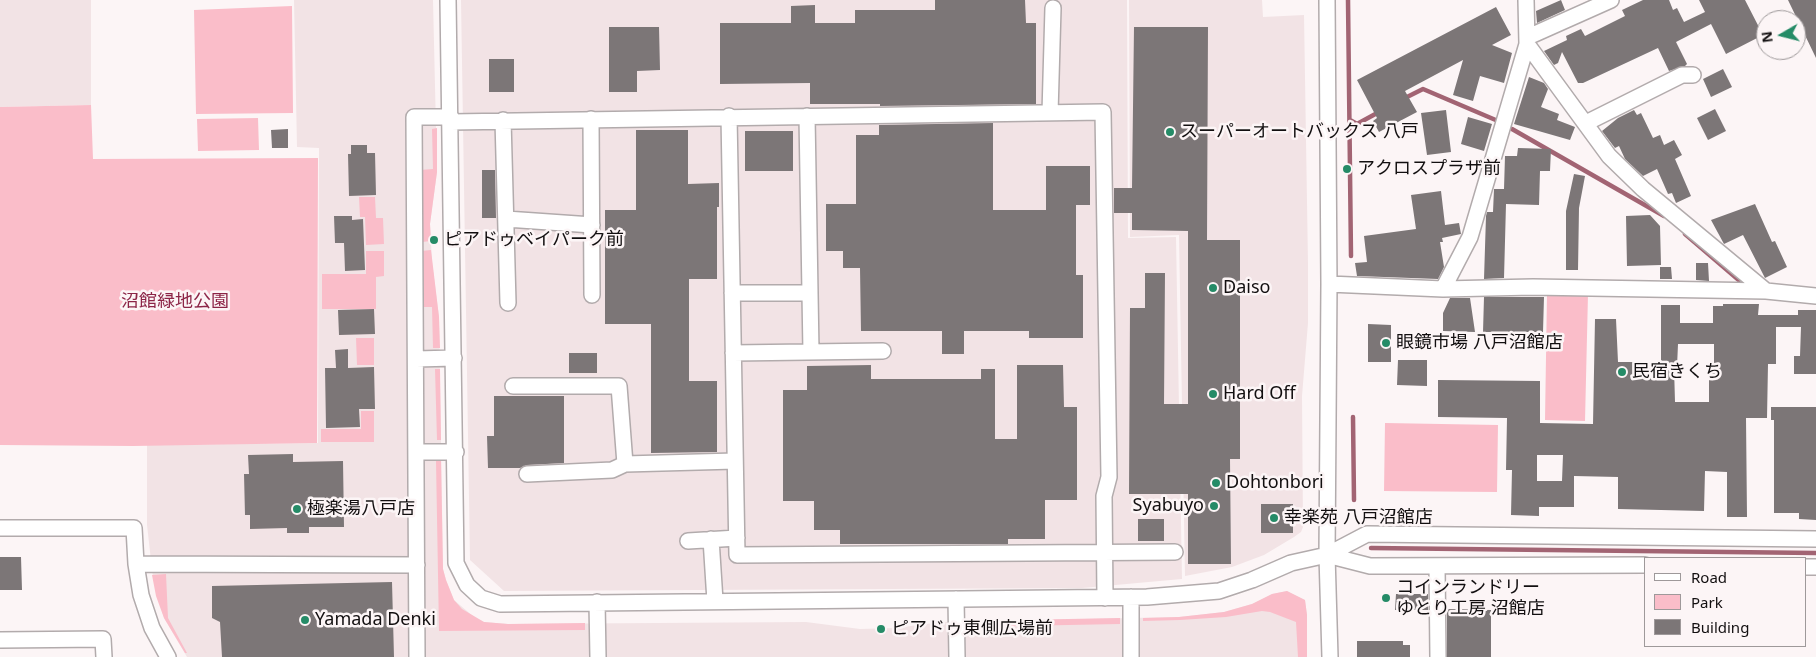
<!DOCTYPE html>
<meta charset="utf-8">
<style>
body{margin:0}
#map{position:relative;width:1816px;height:657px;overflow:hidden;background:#fcf5f6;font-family:"Noto Sans",sans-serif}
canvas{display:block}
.legend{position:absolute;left:1644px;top:557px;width:162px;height:90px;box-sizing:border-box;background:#fcf5f6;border:1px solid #9e999a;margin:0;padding:6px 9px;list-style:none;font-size:15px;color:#120f10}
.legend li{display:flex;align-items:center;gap:10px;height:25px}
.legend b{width:25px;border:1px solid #9e999a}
.north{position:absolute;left:1756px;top:10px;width:50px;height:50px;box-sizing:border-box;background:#fcf5f6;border:1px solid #9e999a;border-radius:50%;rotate:262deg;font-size:14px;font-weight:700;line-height:20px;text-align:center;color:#120f10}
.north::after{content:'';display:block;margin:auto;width:18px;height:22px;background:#258b67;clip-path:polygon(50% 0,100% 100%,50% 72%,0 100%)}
</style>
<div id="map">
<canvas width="1816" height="657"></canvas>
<ul class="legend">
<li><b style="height:6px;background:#fff"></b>Road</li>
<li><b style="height:14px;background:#fabdc9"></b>Park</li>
<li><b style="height:14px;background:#7c7677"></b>Building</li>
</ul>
<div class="north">N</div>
</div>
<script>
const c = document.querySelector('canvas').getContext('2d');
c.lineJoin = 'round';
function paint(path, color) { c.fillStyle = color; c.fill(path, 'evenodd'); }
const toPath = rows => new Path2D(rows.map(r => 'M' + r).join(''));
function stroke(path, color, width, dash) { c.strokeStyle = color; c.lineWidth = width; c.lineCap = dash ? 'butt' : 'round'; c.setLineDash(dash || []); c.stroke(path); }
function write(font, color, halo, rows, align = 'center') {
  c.font = font + ' "Noto Sans","Noto Sans JP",sans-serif'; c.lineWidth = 5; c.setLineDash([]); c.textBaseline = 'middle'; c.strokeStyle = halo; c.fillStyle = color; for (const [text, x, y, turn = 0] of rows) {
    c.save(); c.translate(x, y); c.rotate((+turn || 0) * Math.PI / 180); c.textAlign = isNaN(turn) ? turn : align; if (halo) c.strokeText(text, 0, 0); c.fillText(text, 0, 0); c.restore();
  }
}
const built = toPath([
 [0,0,91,0,91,105,0,107],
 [294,0,433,0,437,172,430,224,432,262,439,317,443,569,446,580,454,600,474,617,484,622,508,624,806,622,860,629,896,628,941,622,1179,617,1224,612,1252,604,1272,594,1287,591,1305,600,1307,615,1307,657,187,657,164,618,153,578,147,525,147,445,318,443,319,148,297,147],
 [461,0,1127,0,1128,238,1176,237,1182,579,1082,588,504,591,470,560],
 [1129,0,1262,0,1263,17,1304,15,1308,264,1308,323,1302,396,1303,527,1301,532,1294,537,1264,555,1232,567,1185,576,1179,235,1130,237]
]);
const green = toPath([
 [292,6,293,113,196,114,194,10],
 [91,105,93,159,318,158,317,443,133,446,0,445,0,107],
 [258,118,259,150,198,151,197,119],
 [437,128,437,172,430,224,431,241,422,242,420,170,433,169,432,129],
 [359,197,375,197,376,218,383,218,384,244,366,245,365,217,360,217],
 [431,250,439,317,440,348,433,348,432,307,422,307,421,251],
 [366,251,384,251,384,276,376,277,376,309,322,309,322,274,366,274],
 [1547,294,1588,294,1585,421,1545,420],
 [356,338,374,338,374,365,357,365],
 [435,369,440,369,441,440,437,440],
 [361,411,374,411,374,442,321,442,321,429,361,429],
 [1385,423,1498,425,1497,492,1384,491],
 [441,460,443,569,446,580,454,600,462,609,484,622,508,624,585,623,585,630,439,631,436,461],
 [166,574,168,618,187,653,185,653,164,618,156,596,152,575],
 [1287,591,1305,600,1307,615,1307,657,1298,657,1296,622,1270,612,1262,611,1226,617,1180,620,1143,621,1143,618,1179,617,1224,612,1252,604,1272,594],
 [1120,618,1120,624,965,627,964,621]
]);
const stream = toPath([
 [1348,0,1351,256],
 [1403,99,1423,89,1498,121],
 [1350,120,1357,124,1379,112],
 [1512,129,1664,216],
 [1685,234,1741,282],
 [1353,417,1354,500],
 [1371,548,1816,553]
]);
const building = toPath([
 [935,0,1025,0,1026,23,1036,23,1036,104,880,106,880,104,810,104,810,83,720,84,720,23,791,23,791,6,815,5,815,23,855,23,855,10,935,10],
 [1561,0,1565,10,1537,23,1536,11],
 [1643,0,1669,0,1673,10,1677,8,1684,22,1705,12,1699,0,1745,0,1763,35,1726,54,1711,24,1676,42,1687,64,1685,66,1669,71,1658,48,1583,83,1578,83,1562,52,1558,63,1554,65,1544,51,1567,40,1566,36,1581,29,1585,36,1625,16,1622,10],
 [1788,0,1816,0,1816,58],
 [1496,7,1511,35,1492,45,1512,53,1504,83,1480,76,1473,101,1453,95,1463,60,1405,91,1417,112,1379,132,1373,121,1377,118,1357,80],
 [609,27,659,27,660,70,637,71,637,92,609,92],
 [1134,27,1208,27,1207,240,1240,240,1240,459,1230,459,1231,564,1188,564,1188,494,1129,494,1130,308,1145,308,1145,273,1165,273,1164,404,1188,404,1188,231,1132,230,1132,213,1114,213,1114,188,1132,188],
 [489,59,514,59,514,92,489,92],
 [1723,69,1732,87,1711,97,1703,79],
 [1529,77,1544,83,1548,89,1541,107,1559,114,1557,120,1575,127,1570,140,1514,124],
 [1715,109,1726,131,1708,140,1697,118],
 [1446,110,1451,152,1427,155,1421,113],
 [1634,110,1637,115,1641,113,1653,138,1660,135,1664,145,1674,140,1682,155,1675,159,1691,196,1676,203,1672,193,1668,194,1657,169,1643,176,1625,159,1619,146,1615,148,1602,131,1618,118],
 [1468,117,1492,124,1484,151,1461,144],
 [993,123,993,210,1046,210,1046,166,1090,166,1090,205,1076,205,1076,275,1083,275,1083,338,1029,338,1029,331,964,331,964,354,942,354,942,331,861,331,860,268,843,268,843,251,826,251,826,204,856,204,856,135,879,135,879,125],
 [288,129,288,148,272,148,271,130],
 [636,130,688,130,688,184,719,183,719,207,717,207,717,279,689,279,689,381,717,381,717,452,651,453,651,324,605,324,605,210,636,210],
 [745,131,793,131,793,171,745,171],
 [351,145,367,145,367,153,375,153,376,195,349,196,348,154,351,154],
 [1518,148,1551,149,1550,171,1540,171,1539,205,1506,204,1504,278,1484,279,1486,216,1487,212,1493,212,1494,189,1504,189,1505,156,1517,156],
 [482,170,495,170,496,218,482,218],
 [1574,174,1585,176,1579,208,1578,270,1566,270,1566,211],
 [1441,191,1445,225,1459,223,1461,234,1442,238,1443,242,1440,242,1444,267,1438,279,1357,276,1355,263,1367,262,1364,236,1416,229,1411,195],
 [1755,204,1772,242,1775,241,1787,267,1765,278,1743,235,1724,244,1711,220],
 [1650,215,1660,226,1661,265,1627,266,1626,216],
 [334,216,352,216,352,220,363,219,365,270,345,271,344,243,335,243],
 [1696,263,1708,263,1709,281,1696,280],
 [1660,267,1671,267,1672,279,1660,279],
 [1484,297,1544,297,1543,332,1483,332],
 [1450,298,1470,298,1475,332,1443,331,1443,313],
 [1723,304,1759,304,1758,315,1798,315,1798,310,1816,310,1816,374,1794,374,1794,356,1800,356,1801,327,1776,327,1776,364,1768,364,1767,418,1746,418,1747,517,1727,517,1727,472,1705,471,1704,511,1618,509,1618,477,1574,476,1574,507,1539,507,1539,516,1511,515,1512,470,1506,470,1507,418,1438,417,1438,380,1540,381,1540,423,1593,424,1595,319,1616,319,1618,362,1661,362,1661,305,1680,305,1680,323,1713,323,1713,306,1723,306],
 [1678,344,1714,344,1714,373,1709,373,1709,402,1675,402,1674,367,1677,367],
 [1537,455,1563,455,1562,481,1537,481],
 [374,309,375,334,339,335,338,310],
 [1368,324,1391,325,1391,362,1368,362],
 [348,349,348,368,374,367,375,409,359,409,360,427,326,428,325,368,336,368,335,350],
 [569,353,597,353,597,373,569,373],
 [1398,360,1427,360,1427,386,1397,385],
 [871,365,871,379,981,379,981,369,995,369,995,439,1017,439,1017,365,1063,365,1064,407,1077,407,1077,500,1045,500,1045,539,1008,539,1008,544,840,544,840,530,814,530,814,501,783,501,783,390,807,390,807,366],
 [494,396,564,396,564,463,527,465,520,468,488,468,487,436,494,436],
 [1771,407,1816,407,1816,520,1799,519,1799,513,1774,513,1774,420,1771,420],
 [293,454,293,462,343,461,344,527,309,527,309,533,287,533,287,528,250,529,250,515,245,515,244,474,249,474,248,455],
 [1261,504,1293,504,1293,533,1261,533],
 [1138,519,1164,519,1164,541,1138,541],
 [0,557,21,557,22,590,0,590],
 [392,582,394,657,222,657,220,622,212,618,212,586],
 [1396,594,1428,594,1428,610,1395,610],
 [1447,609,1491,610,1491,657,1447,657],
 [1357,641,1403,641,1403,645,1410,645,1410,657,1357,657]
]);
const minor = toPath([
 [448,0,456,563,467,585,481,598,500,604,1147,597,1219,591,1252,580,1291,563,1327,555,1367,534,1816,539],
 [1327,0,1329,284,1327,555,1330,657],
 [1528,37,1611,0],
 [1527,44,1609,156,1643,189,1766,291],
 [1050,113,1053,8],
 [729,116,737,555,1175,552],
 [807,116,811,352],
 [591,119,592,295],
 [503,120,508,303],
 [451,122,1103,112,1109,477,1104,496,1105,598],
 [1586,123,1682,75,1693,75],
 [506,219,592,225],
 [1329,284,1443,289,1533,287,1766,291,1816,296],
 [1443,289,1470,237,1527,44,1526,0],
 [732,293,810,293],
 [733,353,883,351],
 [416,359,454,358],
 [513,386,619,386,625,464],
 [416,452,456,452],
 [527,474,612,470,625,464,735,461],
 [0,528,134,528,136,564,141,595,152,628,168,657],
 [711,539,715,601],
 [688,541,737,538],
 [1327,555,1370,566,1645,565],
 [136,564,417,565],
 [1437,566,1438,657],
 [1805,567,1816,567],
 [1131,597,1131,657],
 [956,599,957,657],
 [597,602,598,657],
 [0,640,103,639,104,657],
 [417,657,414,117,451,117]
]);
const markers = [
 [1170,132,5,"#258b67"],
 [1347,169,5,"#258b67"],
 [434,240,5,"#258b67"],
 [1213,288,5,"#258b67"],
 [1386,343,5,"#258b67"],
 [1622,372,5,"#258b67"],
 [1213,394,5,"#258b67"],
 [1216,483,5,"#258b67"],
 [1214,506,5,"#258b67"],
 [297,509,5,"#258b67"],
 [1274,518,5,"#258b67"],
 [1386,598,5,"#258b67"],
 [305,620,5,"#258b67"],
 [881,629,5,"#258b67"]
];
const poiNames = [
 ["スーパーオートバックス 八戸",1180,132],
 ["アクロスプラザ前",1357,169],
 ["ピアドゥベイパーク前",444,240],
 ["Daiso",1223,288],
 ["眼鏡市場 八戸沼館店",1396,343],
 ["民宿きくち",1632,372],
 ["Hard Off",1223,394],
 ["Dohtonbori",1226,483],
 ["Syabuyo",1204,506,"right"],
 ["極楽湯八戸店",307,509],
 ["幸楽苑 八戸沼館店",1284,518],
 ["コインランドリー",1396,588],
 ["ゆとり工房 沼館店",1396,609],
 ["Yamada Denki",315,620],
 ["ピアドゥ東側広場前",891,629]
];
const parkNames = [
 ["沼館緑地公園",175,302]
];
paint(built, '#f2e3e5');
paint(green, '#fabdc9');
stroke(stream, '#a26473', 4.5);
paint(building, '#7c7677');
stroke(minor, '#b2abac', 18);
stroke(minor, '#fff', 15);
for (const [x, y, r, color] of markers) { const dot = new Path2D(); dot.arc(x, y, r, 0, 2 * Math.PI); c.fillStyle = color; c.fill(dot); stroke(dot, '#fcf5f6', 2); }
write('18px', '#120f10', '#fcf5f6', poiNames, 'left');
write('18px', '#8c2547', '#fcf5f6', parkNames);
</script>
